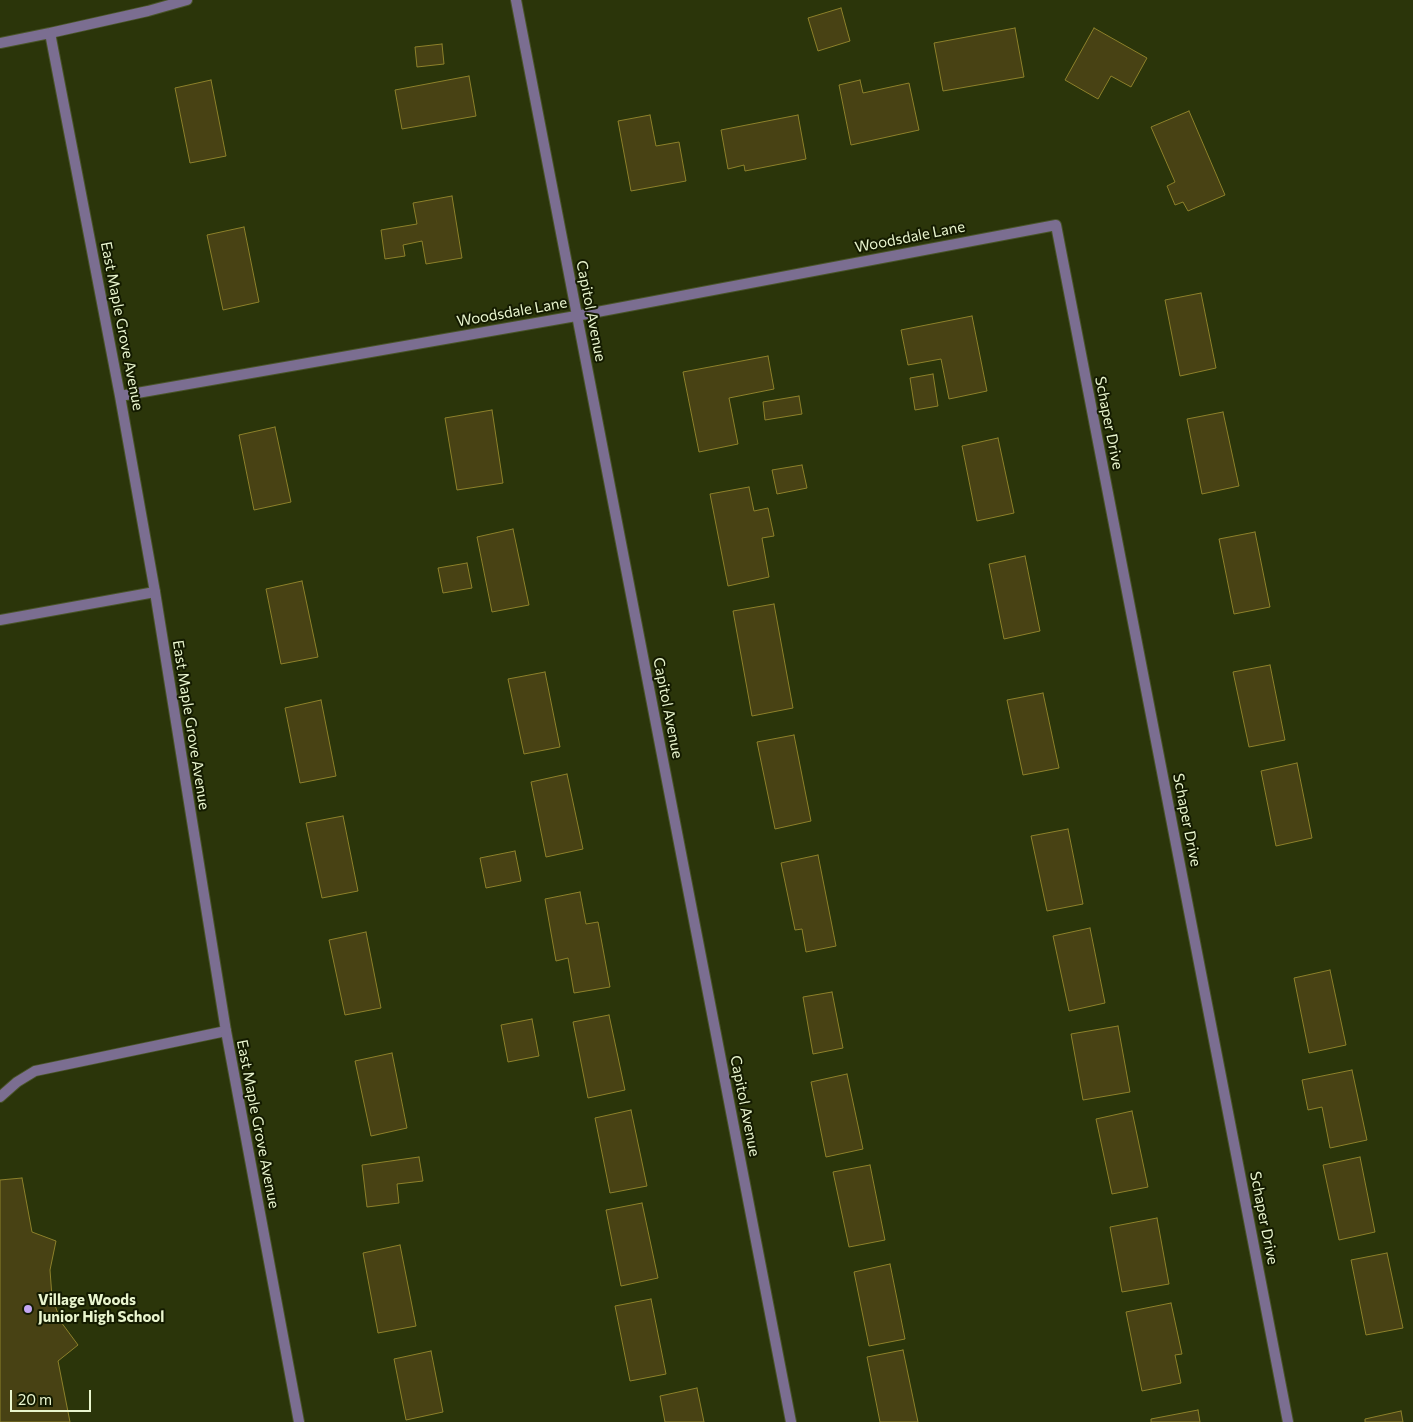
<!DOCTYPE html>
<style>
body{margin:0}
#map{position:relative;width:1413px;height:1422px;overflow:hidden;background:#2b350a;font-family:Commissioner,sans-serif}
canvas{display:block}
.scale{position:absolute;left:10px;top:1390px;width:81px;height:22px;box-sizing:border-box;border:2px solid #e9f5ce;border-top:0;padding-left:6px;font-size:15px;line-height:18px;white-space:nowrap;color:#e9f5ce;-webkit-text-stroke:4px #141b00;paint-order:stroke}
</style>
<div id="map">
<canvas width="1413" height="1422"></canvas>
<div class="scale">20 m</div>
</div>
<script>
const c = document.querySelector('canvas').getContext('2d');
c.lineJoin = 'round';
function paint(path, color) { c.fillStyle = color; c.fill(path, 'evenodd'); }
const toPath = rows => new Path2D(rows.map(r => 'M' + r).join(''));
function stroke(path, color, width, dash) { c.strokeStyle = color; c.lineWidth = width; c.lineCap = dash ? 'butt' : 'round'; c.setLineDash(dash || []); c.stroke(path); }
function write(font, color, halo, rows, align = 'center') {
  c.font = font + ' Commissioner,sans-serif'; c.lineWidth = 4; c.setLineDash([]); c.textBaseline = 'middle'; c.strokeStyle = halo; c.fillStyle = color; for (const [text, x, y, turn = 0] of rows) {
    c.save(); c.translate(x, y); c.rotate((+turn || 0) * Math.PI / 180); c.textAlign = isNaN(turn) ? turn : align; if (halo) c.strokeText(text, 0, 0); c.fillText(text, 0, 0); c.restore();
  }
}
const building = toPath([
 [841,8,850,41,818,51,808,18,841,8],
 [1015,28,1024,77,943,91,934,43,1015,28],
 [1094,28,1147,58,1131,87,1111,76,1098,99,1065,80,1094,28],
 [442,44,444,64,417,67,415,47,442,44],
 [469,76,476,116,402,129,395,90,469,76],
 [211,80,226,156,190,163,175,88,211,80],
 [860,80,863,93,909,83,919,130,851,145,839,85,860,80],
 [1189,111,1225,195,1188,211,1183,202,1175,205,1167,186,1175,182,1151,127,1189,111],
 [650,115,656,146,679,142,686,181,631,191,618,121,650,115],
 [798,115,806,159,745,171,744,165,728,169,721,130,798,115],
 [452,196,462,258,426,264,422,241,403,245,405,256,385,259,381,230,417,224,413,203,452,196],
 [244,227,259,302,223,310,207,235,244,227],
 [1201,293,1216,368,1180,376,1165,300,1201,293],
 [972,316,987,391,949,399,941,359,908,365,901,330,972,316],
 [768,356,774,389,729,398,738,444,699,452,683,372,768,356],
 [933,374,938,406,915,410,910,378,933,374],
 [799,396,802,414,765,420,763,402,799,396],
 [492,410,503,483,457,490,445,418,492,410],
 [1223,412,1239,486,1202,494,1187,419,1223,412],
 [275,427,291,502,254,510,239,435,275,427],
 [998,438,1014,513,977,521,962,446,998,438],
 [802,465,807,488,777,494,772,470,802,465],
 [749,487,754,511,768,508,774,536,762,538,769,577,728,586,710,494,749,487],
 [513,529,529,605,492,612,477,537,513,529],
 [1255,532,1270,607,1234,614,1219,539,1255,532],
 [1025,556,1040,631,1004,639,989,564,1025,556],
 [467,563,472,588,443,593,438,568,467,563],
 [302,581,318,657,281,664,266,589,302,581],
 [774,604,793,708,752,716,733,611,774,604],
 [1270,665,1285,740,1249,747,1233,672,1270,665],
 [545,672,560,747,524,754,508,679,545,672],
 [1043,693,1059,768,1023,775,1007,700,1043,693],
 [321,700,336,776,300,783,285,708,321,700],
 [794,735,811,821,775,829,757,742,794,735],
 [1297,763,1312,838,1276,846,1261,771,1297,763],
 [567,774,583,849,546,857,531,782,567,774],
 [343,816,358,891,322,898,306,823,343,816],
 [1068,829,1083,904,1047,911,1031,836,1068,829],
 [515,851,521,881,486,888,480,858,515,851],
 [818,855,836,946,806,952,802,929,795,930,781,863,818,855],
 [580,892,586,924,598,922,610,987,574,993,568,958,556,961,545,899,580,892],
 [1090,928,1105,1003,1069,1011,1053,936,1090,928],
 [366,932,381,1008,345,1015,329,940,366,932],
 [1330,970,1346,1045,1309,1053,1294,978,1330,970],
 [832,992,843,1048,813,1054,803,997,832,992],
 [609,1015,625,1090,588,1098,573,1022,609,1015],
 [532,1019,539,1056,508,1062,501,1025,532,1019],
 [1118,1026,1130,1092,1083,1100,1071,1034,1118,1026],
 [392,1053,407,1128,371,1136,355,1061,392,1053],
 [1352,1070,1367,1140,1330,1148,1322,1107,1308,1110,1302,1080,1352,1070],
 [847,1074,863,1149,826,1157,811,1082,847,1074],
 [631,1110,647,1186,610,1193,595,1118,631,1110],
 [1132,1111,1148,1187,1112,1194,1096,1119,1132,1111],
 [419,1157,423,1181,397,1184,399,1203,367,1207,362,1165,419,1157],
 [1360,1157,1375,1232,1339,1240,1323,1165,1360,1157],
 [870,1165,885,1240,849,1247,833,1172,870,1165],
 [22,1178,32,1232,56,1241,50,1270,52,1297,61,1322,78,1345,58,1361,70,1422,0,1422,0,1180,22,1178],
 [642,1203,658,1278,621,1286,606,1210,642,1203],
 [1157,1218,1169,1284,1122,1292,1110,1227,1157,1218],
 [400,1245,416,1326,378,1333,363,1253,400,1245],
 [1387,1253,1403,1328,1366,1335,1351,1260,1387,1253],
 [890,1264,905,1339,869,1346,854,1272,890,1264],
 [651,1299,666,1374,630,1381,615,1306,651,1299],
 [1171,1303,1182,1354,1175,1355,1181,1383,1142,1391,1126,1312,1171,1303],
 [903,1350,918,1422,880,1422,867,1357,903,1350],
 [431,1351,443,1412,406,1420,394,1359,431,1351],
 [697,1388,704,1422,665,1422,660,1396,697,1388],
 [1198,1410,1200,1422,1151,1422,1151,1419,1198,1410],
 [1401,1411,1403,1422,1365,1422,1365,1419,1401,1411]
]);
const lane = toPath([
 [0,620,155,592],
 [0,1097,17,1082,35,1071,226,1031]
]);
const street = toPath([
 [516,0,791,1422],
 [50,33,120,396,155,592,226,1031,299,1422],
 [0,43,50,33,148,11,187,0],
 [120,396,576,316,1056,225,1288,1422]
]);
const markers = [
 [28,1309,5,"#c3a7f2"]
];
const streetNames = [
 ["Woodsdale Lane",910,237,-11],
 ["Capitol Avenue",591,311,79],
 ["Woodsdale Lane",512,312,-10],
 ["East Maple Grove Avenue",122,326,79],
 ["Schaper Drive",1109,423,79],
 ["Capitol Avenue",668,708,79],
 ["East Maple Grove Avenue",191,725,81],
 ["Schaper Drive",1187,820,79],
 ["Capitol Avenue",745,1106,79],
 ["East Maple Grove Avenue",258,1124,79],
 ["Schaper Drive",1264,1218,79]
];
const poiNames = [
 ["Village Woods",38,1300],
 ["Junior High School",38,1317]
];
paint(building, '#484214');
stroke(building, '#8d812b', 1);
stroke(lane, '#495429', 12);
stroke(street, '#495429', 12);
stroke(lane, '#7b6e91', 10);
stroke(street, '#7b6e91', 10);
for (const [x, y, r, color] of markers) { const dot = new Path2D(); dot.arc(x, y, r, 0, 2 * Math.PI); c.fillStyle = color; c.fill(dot); stroke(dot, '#141b00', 2); }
write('15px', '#e9f5ce', '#141b00', streetNames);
write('bold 15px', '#e9f5ce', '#141b00', poiNames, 'left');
</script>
